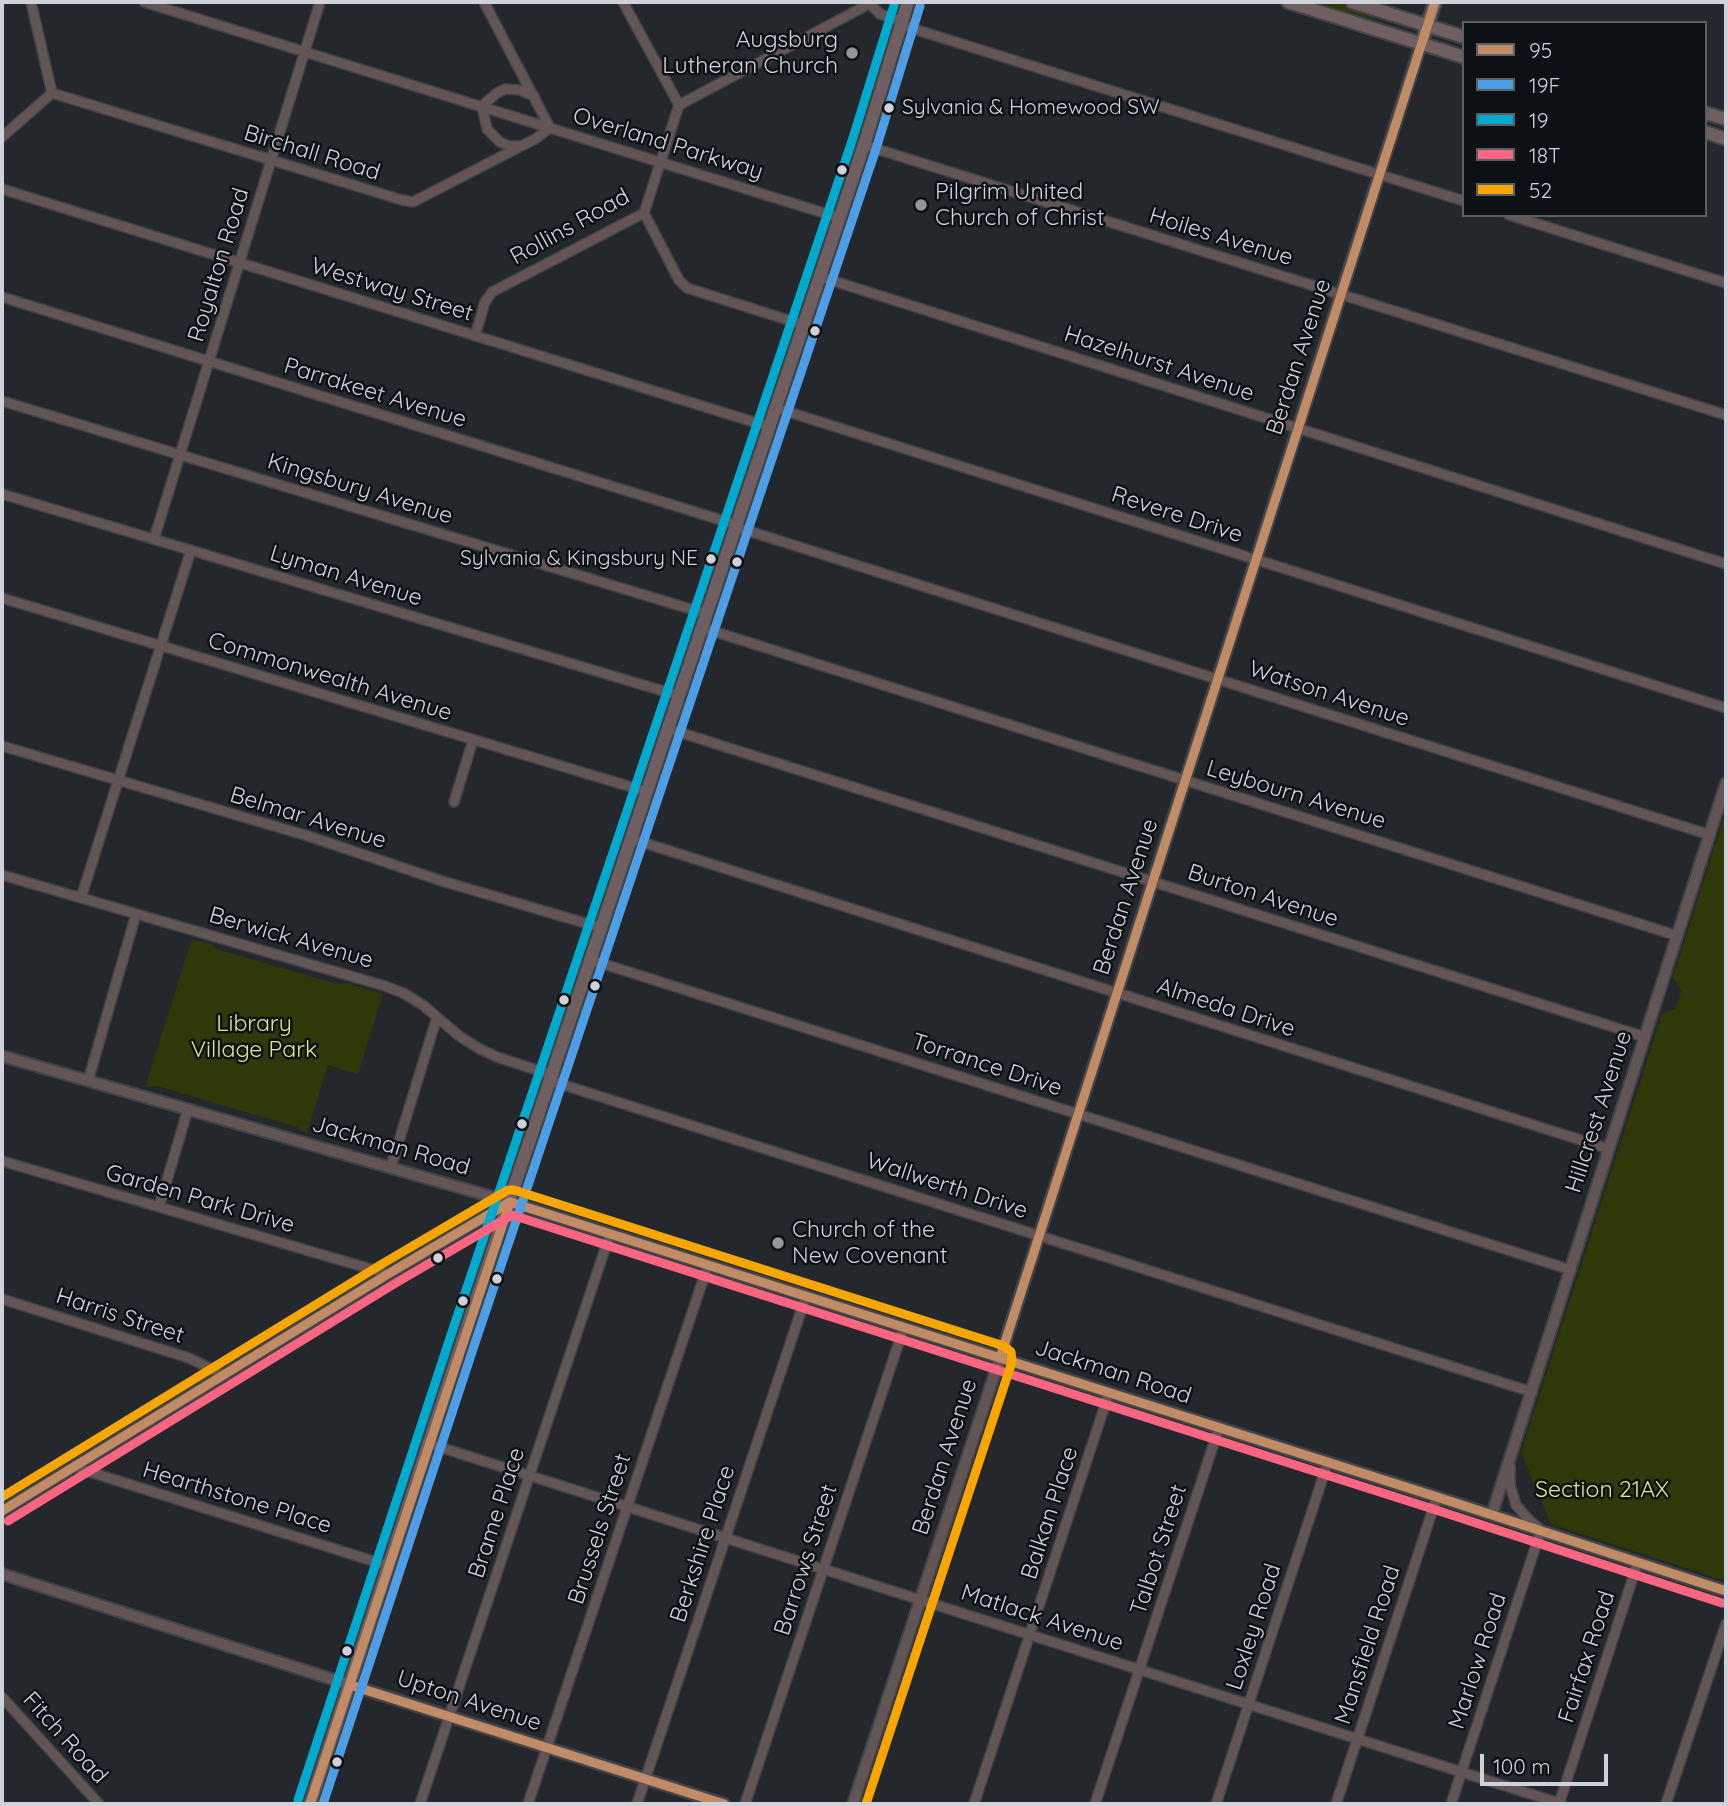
<!DOCTYPE html>
<style>
body{margin:0}
#map{position:relative;width:1728px;height:1806px;overflow:hidden;background:#24282c;font-family:Quicksand,sans-serif}
canvas{display:block}
.frame{position:absolute;inset:0;border:4px solid #cfd3d9;pointer-events:none}
.legend{position:absolute;left:1462px;top:21px;width:245px;height:196px;box-sizing:border-box;background:#0d1014;border:2px solid #5b5e63;margin:0;padding:9px 12px;list-style:none;font-size:21px;color:#cfd3d9}
.legend li{display:flex;align-items:center;gap:14px;height:35px}
.legend b{width:35px;border:2px solid #5b5e63}
.scale{position:absolute;left:1480px;top:1754px;width:128px;height:32px;box-sizing:border-box;border:4px solid #cfd3d9;border-top:0;padding-left:9px;font-size:21px;line-height:24px;white-space:nowrap;color:#cfd3d9;-webkit-text-stroke:5px #0d1014;paint-order:stroke}
</style>
<div id="map">
<canvas width="1728" height="1806"></canvas>
<div class="frame"></div>
<ul class="legend">
<li><b style="height:9px;background:#c18c65"></b>95</li>
<li><b style="height:9px;background:#4d9ee5"></b>19F</li>
<li><b style="height:9px;background:#00a9ce"></b>19</li>
<li><b style="height:9px;background:#fa6682"></b>18T</li>
<li><b style="height:9px;background:#f7a600"></b>52</li>
</ul>
<div class="scale">100 m</div>
</div>
<script>
const c = document.querySelector('canvas').getContext('2d');
c.lineJoin = 'round';
function paint(path, color) { c.fillStyle = color; c.fill(path, 'evenodd'); }
const toPath = rows => new Path2D(rows.map(r => 'M' + r).join(''));
function stroke(path, color, width, dash) { c.strokeStyle = color; c.lineWidth = width; c.lineCap = dash ? 'butt' : 'round'; c.setLineDash(dash || []); c.stroke(path); }
function write(font, color, halo, rows, align = 'center') {
  c.font = font + ' Quicksand,sans-serif'; c.lineWidth = 5; c.setLineDash([]); c.textBaseline = 'middle'; c.strokeStyle = halo; c.fillStyle = color; for (const [text, x, y, turn = 0] of rows) {
    c.save(); c.translate(x, y); c.rotate((+turn || 0) * Math.PI / 180); c.textAlign = isNaN(turn) ? turn : align; if (halo) c.strokeText(text, 0, 0); c.fillText(text, 0, 0); c.restore();
  }
}
const green = toPath([
 [1303,2,1339,2,1373,13,1375,17,1372,19,1352,13],
 [1726,811,1726,1581,1551,1524,1521,1452,1662,1014,1676,1008,1682,991,1673,977],
 [192,939,211,944,216,949,337,984,347,983,383,994,358,1074,328,1065,307,1133,301,1131,297,1127,157,1086,145,1087]
]);
const minor = toPath([
 [31,2,52,93],
 [144,2,840,218],
 [623,2,679,105],
 [868,2,880,14,902,21],
 [901,25,1464,201],
 [52,93,402,200,413,202,535,139,550,128,484,2],
 [2,137,52,93],
 [864,145,1726,415],
 [518,146,509,146,500,142,487,129,483,111,485,103,497,93,505,89,520,90,534,96],
 [2,189,770,427],
 [644,213,679,280,687,288,804,325],
 [1509,215,1726,283],
 [821,277,1726,564],
 [2,297,737,525],
 [475,336,485,302,492,292,644,213,679,105,869,4],
 [2,401,707,614],
 [776,408,1726,708],
 [2,494,680,696],
 [736,527,1710,835],
 [154,539,320,2],
 [2,598,648,792],
 [703,628,1678,936],
 [669,729,1645,1037],
 [2,746,308,836,442,881,602,928],
 [454,802,473,740],
 [632,839,1609,1149],
 [2,875,385,986,403,993,423,1005,459,1036,480,1049,497,1057,552,1075],
 [81,898,191,550],
 [591,960,1571,1270],
 [88,1081,136,914],
 [551,1081,1532,1392],
 [2,1161,388,1274],
 [391,1167,437,1017],
 [159,1207,188,1109],
 [2,1299,189,1358,224,1375],
 [430,1444,1562,1804],
 [74,1467,389,1566],
 [2,1697,99,1804],
 [420,1804,610,1234],
 [528,1804,708,1265],
 [637,1804,806,1296],
 [745,1804,904,1327],
 [974,1804,1109,1393],
 [1095,1804,1219,1428],
 [1216,1804,1328,1462],
 [1336,1804,1437,1497],
 [1451,1804,1541,1530,1530,1521,1516,1505,1510,1485,1510,1466],
 [1559,1804,1638,1562],
 [1666,1804,1726,1624]
]);
const tertiary = toPath([
 [2,1056,510,1202,1437,1497,1726,1591],
 [2,1511,388,1274,510,1202],
 [1492,1514,1726,783],
 [2,1574,724,1804],
 [853,1804,996,1370,1421,44]
]);
const secondary = toPath([
 [1288,2,1464,57],
 [1352,2,1464,37],
 [1421,44,1435,2],
 [1705,113,1726,119],
 [1705,132,1726,139],
 [310,1804,462,1342,864,145,908,2]
]);
const bus1 = toPath([
 [510,1202,1437,1497,1726,1591],
 [1000,1358,1435,2],
 [2,1511,388,1274,510,1202],
 [350,1685,724,1804],
 [310,1804,510,1202]
]);
const bus2 = toPath([
 [323,1804,474,1346,876,149,920,6]
]);
const bus3 = toPath([
 [298,1800,450,1338,852,141,895,2]
]);
const bus4 = toPath([
 [8,1521,394,1284,512,1215,1433,1509,1722,1603]
]);
const bus5 = toPath([
 [2,1497,382,1264,508,1190,514,1190,1004,1346,1011,1352,1012,1362,866,1804]
]);
const markers = [
 [852,53,7,"#93979c"],
 [889,108,6,"#cfd3d9"],
 [842,170,6,"#cfd3d9"],
 [921,205,7,"#93979c"],
 [815,331,6,"#cfd3d9"],
 [711,559,6,"#cfd3d9"],
 [737,562,6,"#cfd3d9"],
 [595,986,6,"#cfd3d9"],
 [564,1000,6,"#cfd3d9"],
 [522,1124,6,"#cfd3d9"],
 [778,1243,7,"#93979c"],
 [438,1258,6,"#cfd3d9"],
 [497,1279,6,"#cfd3d9"],
 [463,1301,6,"#cfd3d9"],
 [347,1651,6,"#cfd3d9"],
 [337,1762,6,"#cfd3d9"]
];
const busNames = [
 ["Sylvania & Homewood SW",902,108],
 ["Sylvania & Kingsbury NE",698,559,"right"]
];
const poiNames = [
 ["Augsburg",838,40,"right"],
 ["Lutheran Church",838,66,"right"],
 ["Pilgrim United",935,192],
 ["Church of Christ",935,218],
 ["Church of the",792,1230],
 ["New Covenant",792,1256]
];
const streetNames = [
 ["Overland Parkway",668,144,17],
 ["Birchall Road",312,153,17],
 ["Rollins Road",570,227,-29],
 ["Hoiles Avenue",1221,237,17],
 ["Royalton Road",219,265,-73],
 ["Westway Street",392,290,17],
 ["Berdan Avenue",1299,357,-72],
 ["Hazelhurst Avenue",1159,364,18],
 ["Parrakeet Avenue",375,393,17],
 ["Kingsbury Avenue",360,489,17],
 ["Revere Drive",1177,515,18],
 ["Lyman Avenue",346,576,17],
 ["Commonwealth Avenue",330,677,17],
 ["Watson Avenue",1329,694,18],
 ["Leybourn Avenue",1296,795,17],
 ["Belmar Avenue",308,818,17],
 ["Burton Avenue",1263,896,18],
 ["Berdan Avenue",1126,897,-72],
 ["Berwick Avenue",291,938,16],
 ["Almeda Drive",1226,1008,18],
 ["Torrance Drive",987,1065,18],
 ["Hillcrest Avenue",1599,1112,-72],
 ["Jackman Road",391,1146,16],
 ["Wallwerth Drive",947,1186,18],
 ["Garden Park Drive",200,1199,16],
 ["Harris Street",120,1316,18],
 ["Jackman Road",1113,1372,18],
 ["Berdan Avenue",945,1457,-72],
 ["Hearthstone Place",237,1498,17],
 ["Brame Place",497,1513,-72],
 ["Balkan Place",1050,1513,-72],
 ["Brussels Street",600,1529,-72],
 ["Berkshire Place",703,1544,-72],
 ["Talbot Street",1159,1550,-72],
 ["Barrows Street",806,1560,-72],
 ["Matlack Avenue",1042,1618,18],
 ["Loxley Road",1254,1627,-72],
 ["Mansfield Road",1368,1645,-72],
 ["Fairfax Road",1587,1657,-72],
 ["Marlow Road",1478,1661,-72],
 ["Upton Avenue",469,1701,18],
 ["Fitch Road",65,1738,48]
];
const parkNames = [
 ["Library",254,1024],
 ["Village Park",254,1050],
 ["Section 21AX",1602,1490]
];
paint(green, '#2e3809');
stroke(minor, '#404347', 12);
stroke(tertiary, '#404347', 14);
stroke(secondary, '#404347', 16);
stroke(minor, '#635556', 9);
stroke(tertiary, '#635556', 10);
stroke(secondary, '#705f61', 12);
stroke(bus1, '#c18c65', 9);
stroke(bus2, '#4d9ee5', 9);
stroke(bus3, '#00a9ce', 9);
stroke(bus4, '#fa6682', 9);
stroke(bus5, '#f7a600', 9);
for (const [x, y, r, color] of markers) { const dot = new Path2D(); dot.arc(x, y, r, 0, 2 * Math.PI); c.fillStyle = color; c.fill(dot); stroke(dot, '#0d1014', 2.5); }
write('21px', '#cfd3d9', '#0d1014', busNames, 'left');
write('23px', '#cfd3d9', '#0d1014', poiNames, 'left');
write('23px', '#cfd3d9', '#0d1014', streetNames);
write('23px', '#d2ea91', '#0d1014', parkNames);
</script>
